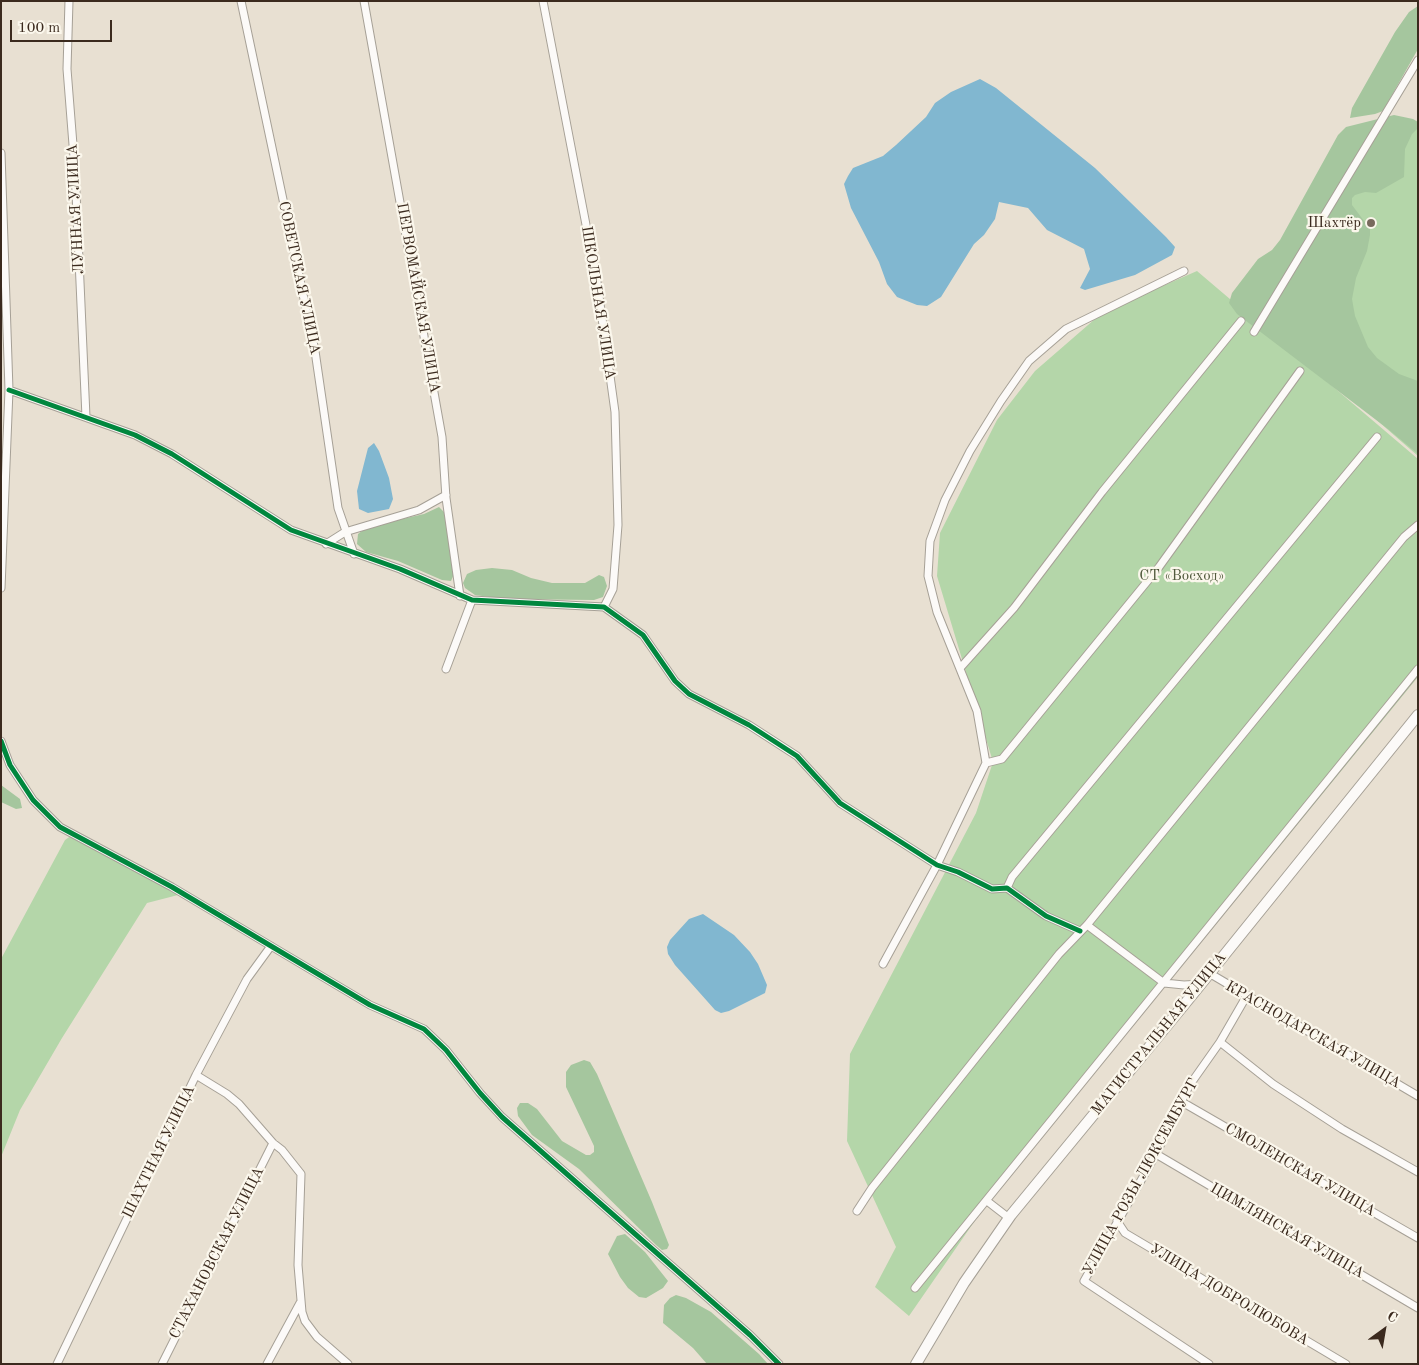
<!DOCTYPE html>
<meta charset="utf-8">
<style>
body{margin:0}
#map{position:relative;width:1419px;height:1365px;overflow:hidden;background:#e8e0d2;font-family:"Old Standard TT",serif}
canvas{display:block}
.frame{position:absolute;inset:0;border:2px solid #3b2a1e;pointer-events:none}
.north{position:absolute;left:1359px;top:1305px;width:50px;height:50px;-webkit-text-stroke:4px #fbf7ec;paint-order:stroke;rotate:32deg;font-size:14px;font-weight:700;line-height:20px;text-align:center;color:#3b2a1e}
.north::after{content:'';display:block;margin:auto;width:18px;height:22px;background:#3b2a1e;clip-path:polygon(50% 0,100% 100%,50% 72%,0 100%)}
.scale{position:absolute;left:10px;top:20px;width:102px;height:22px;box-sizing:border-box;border:2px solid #3b2a1e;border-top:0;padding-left:6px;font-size:15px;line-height:18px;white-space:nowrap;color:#3b2a1e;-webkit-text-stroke:4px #fbf7ec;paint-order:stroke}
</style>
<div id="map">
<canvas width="1419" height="1365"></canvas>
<div class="frame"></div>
<div class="north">С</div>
<div class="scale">100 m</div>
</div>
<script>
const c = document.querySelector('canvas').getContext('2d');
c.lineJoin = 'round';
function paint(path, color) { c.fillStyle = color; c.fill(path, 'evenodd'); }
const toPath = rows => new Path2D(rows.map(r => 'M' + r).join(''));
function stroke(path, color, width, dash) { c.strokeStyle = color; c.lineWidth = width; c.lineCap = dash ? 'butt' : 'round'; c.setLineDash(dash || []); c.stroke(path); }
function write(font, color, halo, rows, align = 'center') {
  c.font = font + ' "Old Standard TT",serif'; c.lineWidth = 4.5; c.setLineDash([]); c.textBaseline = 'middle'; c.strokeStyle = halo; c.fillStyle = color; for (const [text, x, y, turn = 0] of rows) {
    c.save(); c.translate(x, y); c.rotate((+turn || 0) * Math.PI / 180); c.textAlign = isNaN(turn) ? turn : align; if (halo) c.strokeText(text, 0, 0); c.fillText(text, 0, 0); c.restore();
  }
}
const green = toPath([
 [1389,120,1418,125,1418,456,1262,320],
 [1197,271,1418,459,1418,677,983,1209,909,1316,875,1287,896,1247,847,1141,850,1054,976,813,993,762,937,576,940,533,997,420,1035,371,1103,312],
 [72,835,178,895,147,903,62,1038,20,1110,1,1157,1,959,65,840]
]);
const forest = toPath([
 [1418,6,1418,49,1383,111,1375,114,1350,118,1352,108,1395,32,1409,12],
 [1394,115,1413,119,1418,122,1418,128,1412,134,1405,149,1404,177,1376,193,1365,192,1355,195,1352,198,1352,205,1370,229,1370,235,1367,251,1356,278,1352,299,1355,316,1368,347,1377,358,1399,374,1418,381,1418,454,1388,429,1237,314,1229,303,1232,293,1258,259,1272,250,1280,240,1338,135,1346,127],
 [439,507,445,513,454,574,451,581,442,580,398,561,366,552,357,544,358,534,367,527,424,514],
 [492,568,512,570,531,578,552,583,585,583,599,575,604,577,607,586,603,597,594,600,504,599,475,595,465,588,463,583,467,574,476,570],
 [1,785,20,799,22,808,16,809,1,802],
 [584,1060,590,1062,597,1074,652,1202,669,1245,667,1249,662,1250,656,1245,579,1169,532,1135,518,1116,517,1108,520,1103,528,1103,537,1109,562,1141,586,1155,590,1155,594,1152,594,1146,566,1087,566,1072,571,1065],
 [625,1234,645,1252,668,1281,663,1288,646,1298,639,1297,628,1288,620,1277,608,1254,617,1236],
 [676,1295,686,1298,711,1312,759,1354,768,1364,707,1364,693,1348,663,1323,664,1305,670,1298]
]);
const water = toPath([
 [980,79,996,88,1095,168,1166,237,1175,247,1172,255,1135,275,1085,290,1080,288,1090,269,1084,249,1047,230,1028,208,999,202,995,219,984,235,974,244,941,297,927,306,917,305,897,297,887,284,879,262,851,208,844,184,848,176,853,168,883,156,896,145,926,117,935,103,951,92],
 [374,443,379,451,389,478,393,499,389,509,368,513,359,509,357,491,368,448],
 [703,914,734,935,750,952,758,964,767,985,765,993,729,1011,721,1013,715,1010,675,965,668,954,667,947,670,940,689,919]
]);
const minor = toPath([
 [69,1,67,69,75,170,86,417],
 [241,1,315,351,338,508,354,554],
 [364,1,442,437,446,498,460,596],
 [543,1,597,282,615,412,618,525,613,589,604,607],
 [1,153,9,390,1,588],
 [1254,332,1418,60],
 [9,390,135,435,172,454,291,530,400,569,472,600,604,607,643,635,675,681,689,694,749,725,797,756,840,803,937,865,958,872,992,889,1007,888,1046,916,1080,931],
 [326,544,345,532,419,510,446,495],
 [961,667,1014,608,1102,492,1241,321],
 [446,669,472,600],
 [1,741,10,765,33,800,60,827,172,887,370,1005,424,1029,446,1050,480,1093,502,1117,750,1335,779,1364],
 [986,763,1002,759,1159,567,1300,371],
 [1007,888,1012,877,1377,437],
 [1087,925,1164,983,1184,985,1201,984],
 [883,964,937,865,986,763,977,711,937,612,928,576,930,541,945,500,970,451,1001,401,1029,361,1066,329,1184,271],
 [1209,973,1418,1096],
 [1220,1042,1273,1084,1342,1129,1418,1172],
 [196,1075,227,1094,239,1104,273,1143,282,1150,301,1174,298,1265,302,1312,305,1321,317,1337,348,1364],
 [1182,1102,1418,1238],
 [1156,1154,1418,1308],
 [987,1201,1009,1218],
 [857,1211,872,1188,1059,954,1087,925,1404,537,1418,525],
 [1117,1221,1125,1233,1346,1364],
 [915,1288,1418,669],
 [57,1364,196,1075,247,979,271,946],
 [162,1364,273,1143],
 [267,1364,300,1303],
 [1209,1364,1084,1281,1156,1154,1189,1086,1220,1042,1246,997]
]);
const secondary = toPath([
 [916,1364,964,1283,1011,1215,1192,995,1418,715]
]);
const cycleway = toPath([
 [9,390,135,435,172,454,291,530,400,569,472,600,604,607,643,635,675,681,689,694,749,725,797,756,840,803,937,865,958,872,992,889,1007,888,1046,916,1080,931],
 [1,741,10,765,33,800,60,827,172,887,370,1005,424,1029,446,1050,480,1093,502,1117,750,1335,779,1364]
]);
const markers = [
 [1371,223,5,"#786a5d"]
];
const streetNames = [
 ["ЛУННАЯ УЛИЦА",76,209,-93],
 ["СОВЕТСКАЯ УЛИЦА",299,278,78],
 ["ПЕРВОМАЙСКАЯ УЛИЦА",418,298,80],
 ["ШКОЛЬНАЯ УЛИЦА",598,303,81],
 ["МАГИСТРАЛЬНАЯ УЛИЦА",1159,1034,-51],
 ["КРАСНОДАРСКАЯ УЛИЦА",1313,1035,30],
 ["ШАХТНАЯ УЛИЦА",159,1152,-64],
 ["СМОЛЕНСКАЯ УЛИЦА",1300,1170,30],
 ["УЛИЦА РОЗЫ ЛЮКСЕМБУРГ",1141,1177,-61],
 ["ЦИМЛЯНСКАЯ УЛИЦА",1287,1231,30],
 ["СТАХАНОВСКАЯ УЛИЦА",217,1253,-63],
 ["УЛИЦА ДОБРОЛЮБОВА",1229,1295,31]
];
const poiNames = [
 ["Шахтёр",1361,223]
];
const parkNames = [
 ["СТ «Восход»",1182,576]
];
paint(green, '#b4d6a9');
paint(forest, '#a5c69e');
paint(water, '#81b7d0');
stroke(minor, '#a6a096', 9);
stroke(secondary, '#a6a096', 12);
stroke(minor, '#fcfaf8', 7);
stroke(secondary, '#fcfaf8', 10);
stroke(cycleway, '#00873e', 5);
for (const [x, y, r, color] of markers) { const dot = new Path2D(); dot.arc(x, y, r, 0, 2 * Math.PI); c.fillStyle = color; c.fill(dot); stroke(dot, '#fbf7ec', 2); }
write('15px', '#3b2a1e', '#fbf7ec', streetNames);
write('15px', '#3b2a1e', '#fbf7ec', poiNames, 'right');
write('15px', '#525b3e', '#fbf7ec', parkNames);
</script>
